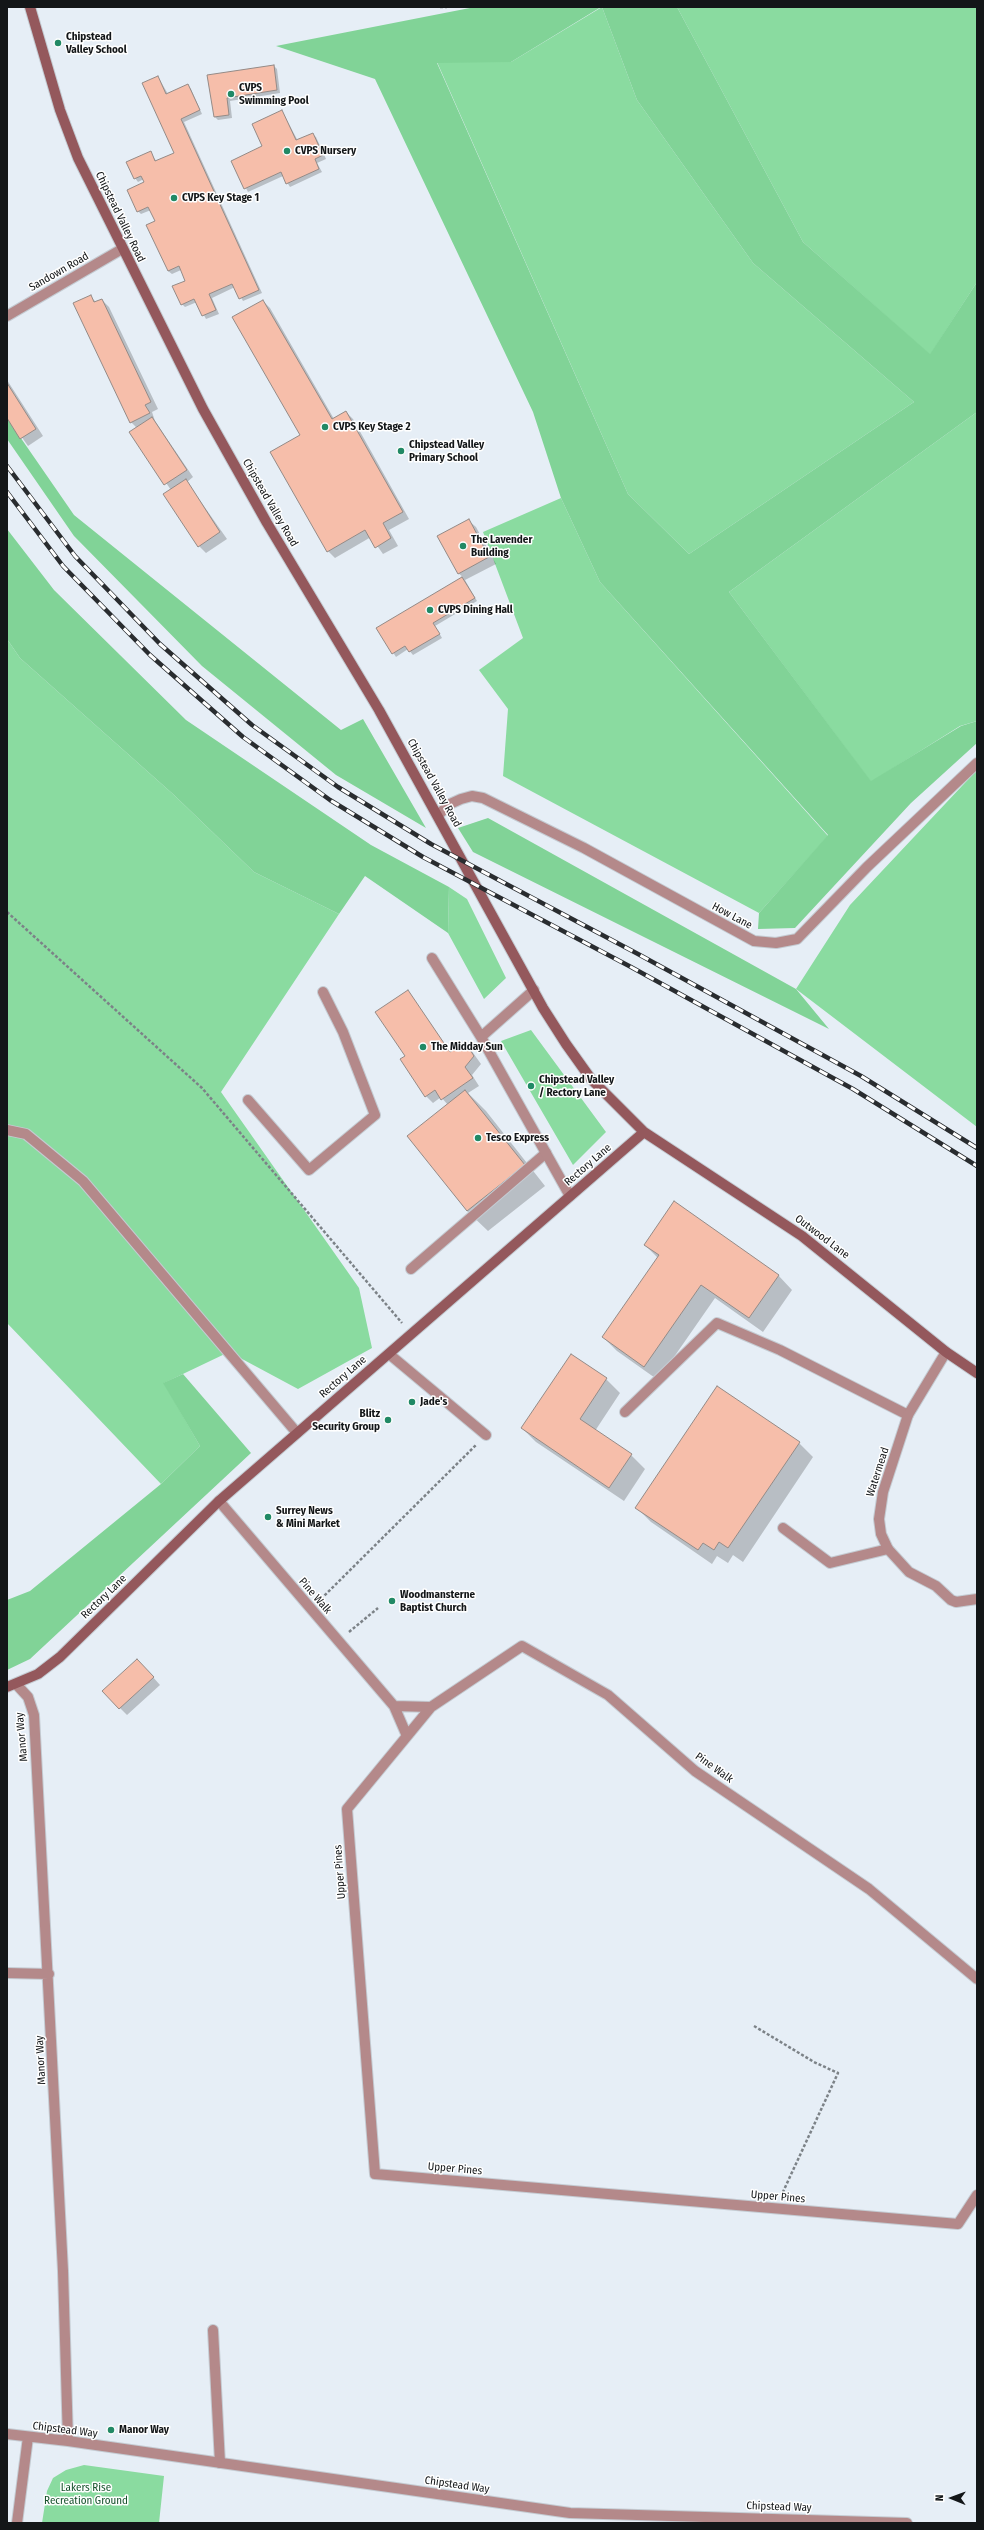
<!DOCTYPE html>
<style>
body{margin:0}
#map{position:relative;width:984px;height:2530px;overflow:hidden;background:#e6eef6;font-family:"Fira Sans Condensed",sans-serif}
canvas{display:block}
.frame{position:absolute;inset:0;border:8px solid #131618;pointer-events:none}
.north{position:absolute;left:932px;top:2478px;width:40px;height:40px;-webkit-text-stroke:3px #fff;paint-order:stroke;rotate:271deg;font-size:11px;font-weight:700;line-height:16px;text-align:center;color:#131618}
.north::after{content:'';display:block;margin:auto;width:14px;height:18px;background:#131618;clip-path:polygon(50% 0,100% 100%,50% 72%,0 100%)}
</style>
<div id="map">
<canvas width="984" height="2530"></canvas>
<div class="frame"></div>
<div class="north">N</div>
</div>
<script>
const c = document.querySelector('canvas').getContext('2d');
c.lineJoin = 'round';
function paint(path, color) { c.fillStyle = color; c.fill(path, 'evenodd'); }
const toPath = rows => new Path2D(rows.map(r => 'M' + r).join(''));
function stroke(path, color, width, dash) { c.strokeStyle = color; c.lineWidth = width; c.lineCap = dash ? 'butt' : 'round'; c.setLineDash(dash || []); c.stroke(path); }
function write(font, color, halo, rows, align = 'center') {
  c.font = font + ' "Fira Sans Condensed",sans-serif'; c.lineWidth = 3; c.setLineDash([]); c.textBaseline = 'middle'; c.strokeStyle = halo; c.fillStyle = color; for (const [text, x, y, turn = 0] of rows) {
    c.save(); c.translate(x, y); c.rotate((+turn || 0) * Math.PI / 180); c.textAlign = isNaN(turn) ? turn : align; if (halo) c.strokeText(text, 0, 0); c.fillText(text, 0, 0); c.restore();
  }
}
const green = toPath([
 [602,7,637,100,753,263,914,402,689,554,628,494,437,62,511,62],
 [677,7,977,7,977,282,930,355,803,242],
 [977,412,977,721,960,726,871,782,729,592],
 [561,498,600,582,828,836,759,913,503,776,508,709,479,670,523,638,483,532],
 [7,639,20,658,174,795,254,872,339,914,221,1092,359,1288,372,1348,298,1389,229,1352,164,1383,200,1446,161,1484,7,1323],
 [977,770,977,1127,796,989,850,905],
 [449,887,467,899,506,978,484,999,448,933],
 [531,1030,606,1132,573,1165,501,1041],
 [84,2465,164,2476,159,2523,42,2523,47,2491,53,2478,66,2470]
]);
const forest = toPath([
 [475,7,601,7,511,62,437,63,628,494,689,554,914,402,753,263,637,100,602,7,677,7,803,242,930,354,977,282,977,412,729,592,871,781,961,726,977,721,977,743,911,803,795,928,758,929,759,913,828,835,600,582,561,498,533,412,375,79,276,46],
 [7,418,74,515,341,730,363,719,426,828,336,775,202,666,74,536,7,439],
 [7,529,54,590,186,720,371,845,449,887,448,933,365,876,339,914,254,872,174,795,20,658,7,639],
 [488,818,796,989,829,1029,473,852,458,828],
 [183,1374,251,1453,30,1659,7,1670,7,1600,30,1591,161,1484,200,1446,163,1383]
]);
const shadow = toPath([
 [274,66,277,69,280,93,230,101,232,118,218,120,215,117,208,76],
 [158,77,168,94,188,85,191,89,202,114,184,122,262,293,243,301,235,287,212,298,219,314,206,319,197,302,185,307,182,304,186,281,181,270,172,274,168,271,156,221,151,210,141,214,138,211,145,182,144,179,138,182,135,178,150,152,157,162,175,154],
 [282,111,298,141,312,134,316,137,326,159,317,163,322,172,290,187,283,176,248,192,232,161,263,147],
 [90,296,96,302,102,300,109,307,158,409,152,412,155,421,193,477,187,482,227,539,206,553,199,546,171,490,131,432,137,428,131,422],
 [263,301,270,308,334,419,346,412,353,419,409,519,389,530,398,546,383,554,371,537,335,558,328,551,301,436],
 [7,380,43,436,28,446,7,416],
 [468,520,476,527,496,564,465,580,477,601,435,626,442,638,413,655,408,649,396,657,377,628,463,577,458,573],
 [407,991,451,1053,464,1043,471,1050,481,1064,472,1075,479,1086,468,1093,486,1111,545,1186,488,1231,467,1211,409,1136,448,1105,441,1097,433,1103,426,1096,406,1056],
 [645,1245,778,1275,792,1290,763,1332,715,1298,658,1380,617,1351,603,1337,658,1258],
 [606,1379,620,1393,595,1431,631,1455,645,1469,624,1501,536,1442,522,1428],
 [799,1443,813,1457,743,1562,733,1555,728,1563,717,1556,712,1564,651,1522,637,1508],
 [144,1667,160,1685,127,1715,103,1691]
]);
const building = toPath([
 [274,65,277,90,227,98,229,115,214,117,207,75,274,65],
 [158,76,166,94,188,84,200,110,181,119,259,290,239,299,232,284,209,294,216,310,202,316,194,299,181,305,172,286,185,281,179,266,168,271,146,225,155,221,148,207,137,212,127,190,144,182,141,176,134,179,126,162,151,151,155,161,174,153,142,83,158,76],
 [282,110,296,140,313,133,323,155,315,159,319,169,286,184,281,172,244,189,231,161,262,146,252,124,282,110],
 [91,295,94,302,102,299,151,402,145,405,150,413,130,423,73,303,91,295],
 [263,300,332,419,346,411,403,512,383,523,391,538,375,548,365,530,327,552,270,452,300,435,232,317,263,300],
 [7,383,36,429,20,439,7,418,7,383],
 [152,417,187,470,164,485,129,432,152,417],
 [186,479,220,532,198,547,163,494,186,479],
 [469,519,489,557,458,574,437,536,469,519],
 [462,577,475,598,433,623,440,634,409,652,405,646,392,654,376,628,462,577],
 [408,990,450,1052,465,1042,474,1056,465,1067,473,1078,441,1100,435,1090,425,1097,400,1059,405,1056,375,1012,408,990],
 [465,1090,525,1165,467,1211,407,1136,465,1090],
 [674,1201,779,1275,749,1318,701,1285,644,1367,602,1337,659,1255,644,1245,674,1201],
 [571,1354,607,1378,580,1419,632,1454,609,1488,521,1428,571,1354],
 [717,1386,800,1442,728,1548,719,1542,714,1550,703,1543,698,1550,635,1508,717,1386],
 [137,1659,154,1677,119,1709,102,1691,137,1659]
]);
const path = toPath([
 [440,7,447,7],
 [7,912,202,1088,402,1323],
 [321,1599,476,1445],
 [349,1632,378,1608],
 [754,2026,814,2062,838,2073,782,2194]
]);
const service = toPath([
 [248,1100,309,1170,375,1115,343,1032,323,992],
 [7,1130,26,1134,83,1181,297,1433],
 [411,1269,546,1153],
 [389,1354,486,1435],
 [625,1412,717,1323,780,1350,908,1415],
 [783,1528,830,1563,888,1549],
 [213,2330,220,2463]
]);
const minor = toPath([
 [7,316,122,249],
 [438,815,450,804,461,799,472,796,483,798,584,848,754,941,776,943,797,939,867,867,977,763],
 [432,958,481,1037,570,1196],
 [481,1037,534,990],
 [946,1352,908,1415,883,1492,879,1519,881,1534,888,1549,909,1572,936,1586,951,1600,956,1602,977,1599],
 [219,1501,394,1706,407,1736],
 [16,1684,28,1697,34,1715,63,2271,68,2441],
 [394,1706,431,1707],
 [7,1973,49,1974],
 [977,1979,869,1889,695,1771,608,1695,522,1646,431,1707,347,1809,375,2174,958,2224,977,2195],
 [7,2434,68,2441,570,2513,907,2523],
 [17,2523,28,2437]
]);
const secondary = toPath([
 [30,7,60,110,78,158,203,409,267,523,379,710,543,1008,566,1044,591,1079,644,1132,802,1236,946,1352,977,1373],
 [7,1687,38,1674,60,1657,219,1501,644,1132]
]);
const rail = toPath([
 [7,466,75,556,160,644,252,725,338,787,431,844,638,954,861,1076,977,1148],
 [7,492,63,566,150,655,243,737,330,800,423,857,631,967,853,1089,977,1166]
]);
const markers = [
 [58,43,4,"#218965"],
 [231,94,4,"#218965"],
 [287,151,4,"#218965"],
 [174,198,4,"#218965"],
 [325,427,4,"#218965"],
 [401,451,4,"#218965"],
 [463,546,4,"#218965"],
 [430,610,4,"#218965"],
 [423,1047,4,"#218965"],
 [531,1086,4,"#218965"],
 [478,1138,4,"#218965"],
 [412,1402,4,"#218965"],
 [388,1420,4,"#218965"],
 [268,1517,4,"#218965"],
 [392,1601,4,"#218965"],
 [111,2430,4,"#218965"]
];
const poiNames = [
 ["Chipstead",66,37],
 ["Valley School",66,50],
 ["CVPS",239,88],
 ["Swimming Pool",239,101],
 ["CVPS Nursery",295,151],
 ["CVPS Key Stage 1",182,198],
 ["CVPS Key Stage 2",333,427],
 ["Chipstead Valley",409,445],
 ["Primary School",409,458],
 ["The Lavender",471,540],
 ["Building",471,553],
 ["CVPS Dining Hall",438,610],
 ["The Midday Sun",431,1047],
 ["Chipstead Valley",539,1080],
 ["/ Rectory Lane",539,1093],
 ["Tesco Express",486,1138],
 ["Jade's",420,1402],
 ["Blitz",380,1414,"right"],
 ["Security Group",380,1427,"right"],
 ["Surrey News",276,1511],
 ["& Mini Market",276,1524],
 ["Woodmansterne",400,1595],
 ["Baptist Church",400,1608],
 ["Manor Way",119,2430]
];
const streetNames = [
 ["Chipstead Valley Road",120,217,64],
 ["Sandown Road",59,272,-30],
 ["Chipstead Valley Road",270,503,60],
 ["Chipstead Valley Road",434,783,61],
 ["How Lane",732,916,28],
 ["Rectory Lane",588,1165,-41],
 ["Outwood Lane",822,1237,37],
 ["Rectory Lane",343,1377,-41],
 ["Watermead",878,1472,-72],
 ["Pine Walk",315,1596,49],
 ["Rectory Lane",104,1597,-44],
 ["Manor Way",22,1737,-95],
 ["Pine Walk",714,1768,36],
 ["Upper Pines",340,1872,-94],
 ["Manor Way",41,2060,-93],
 ["Upper Pines",455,2169,5],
 ["Upper Pines",778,2197,5],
 ["Chipstead Way",65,2430,7],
 ["Chipstead Way",457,2485,8],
 ["Chipstead Way",779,2507,2]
];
const parkNames = [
 ["Lakers Rise",86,2488],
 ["Recreation Ground",86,2501]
];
paint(green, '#8adba0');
paint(forest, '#81d397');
paint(shadow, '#0003');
paint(building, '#f6beaa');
stroke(building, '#948a86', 1);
stroke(service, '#c4cbd2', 12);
stroke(minor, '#c4cbd2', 12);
stroke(secondary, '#c4cbd2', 12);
stroke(path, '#7c8287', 2.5, [3, 2]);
stroke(service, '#b4898a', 10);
stroke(minor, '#b4898a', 10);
stroke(secondary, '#94585c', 10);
stroke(rail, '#292c2f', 4.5);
stroke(rail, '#fff', 3, [9]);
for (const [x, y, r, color] of markers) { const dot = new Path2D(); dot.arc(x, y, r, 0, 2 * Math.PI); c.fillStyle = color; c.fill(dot); stroke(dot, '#fff', 1.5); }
write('bold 11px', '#131618', '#fff', poiNames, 'left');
write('11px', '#131618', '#fff', streetNames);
write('11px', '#15512b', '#fff', parkNames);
</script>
